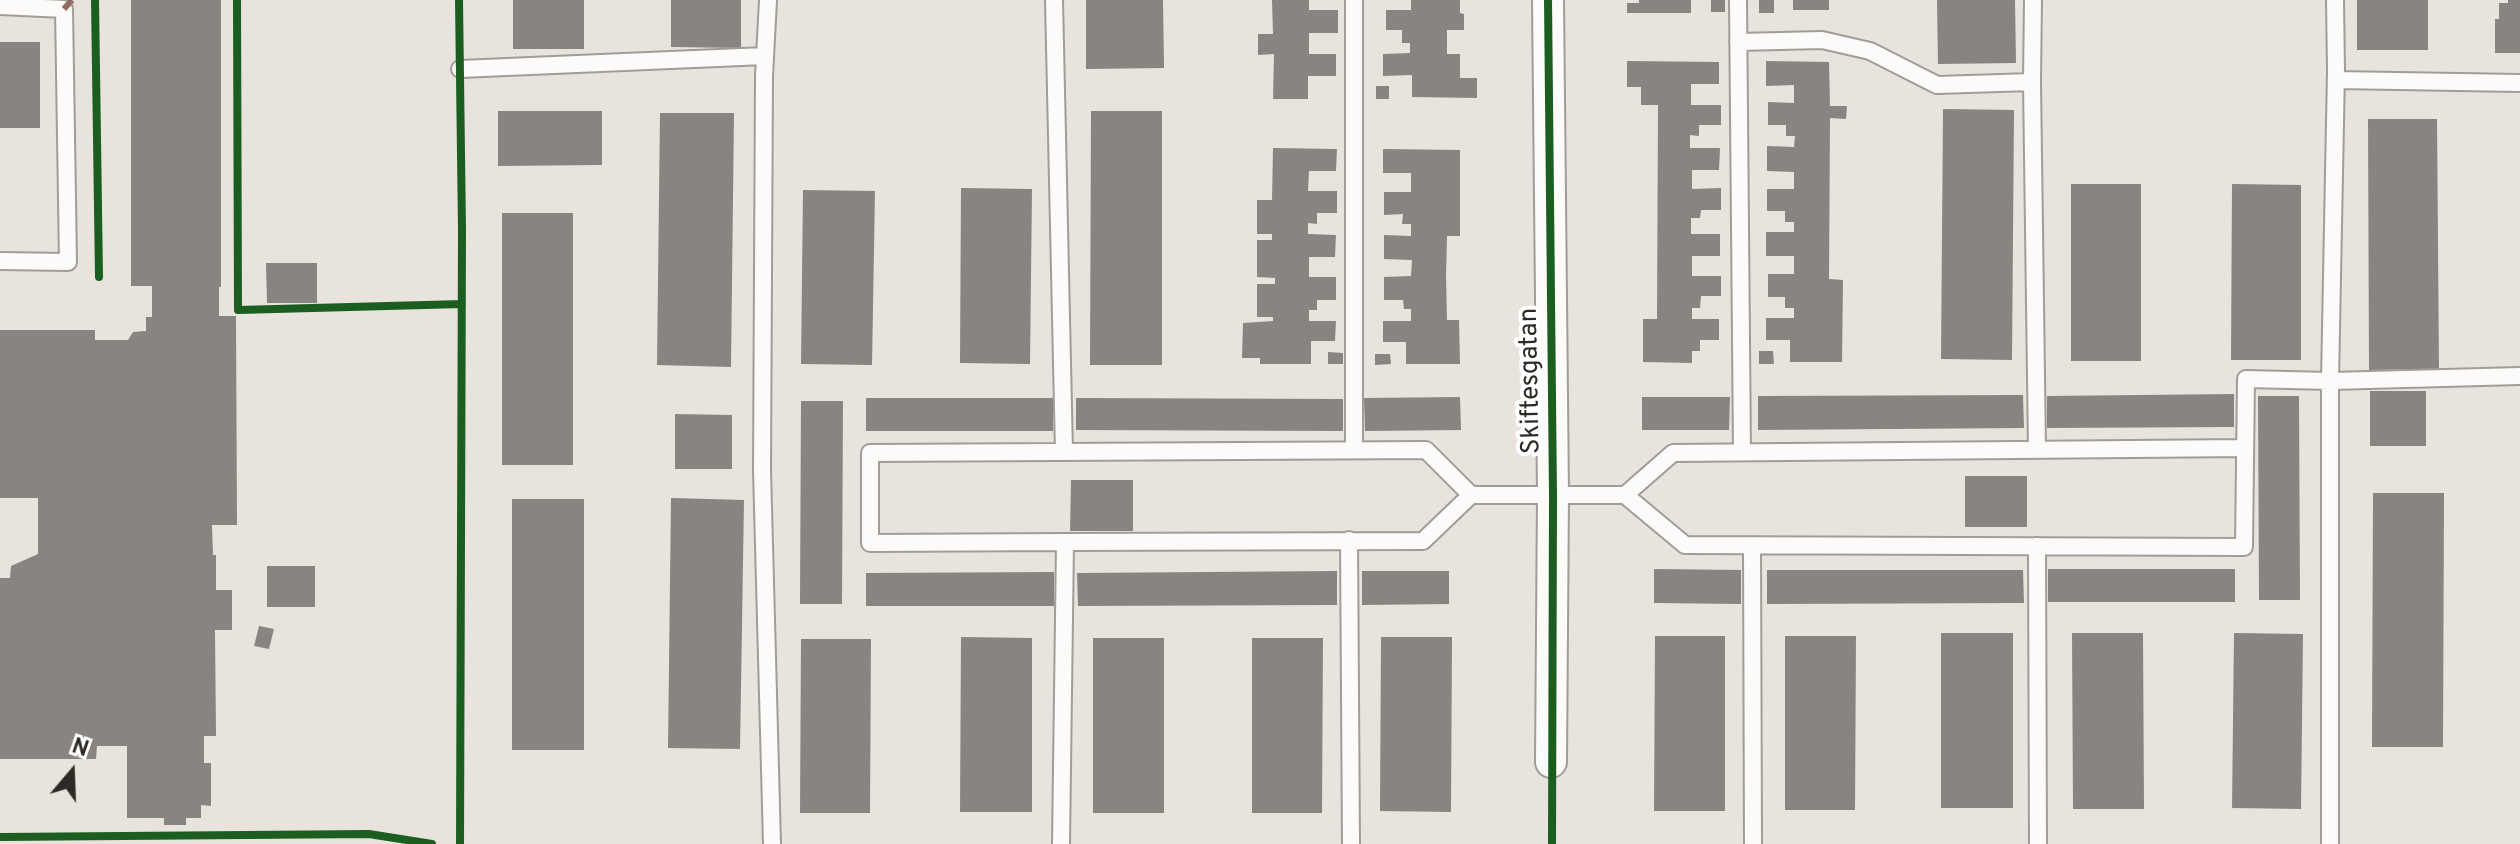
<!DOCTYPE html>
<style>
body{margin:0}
#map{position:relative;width:2520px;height:844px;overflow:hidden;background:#e8e3dd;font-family:Overpass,sans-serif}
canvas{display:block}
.north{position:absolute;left:32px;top:732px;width:80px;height:80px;-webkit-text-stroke:6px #fff;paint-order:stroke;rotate:19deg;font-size:22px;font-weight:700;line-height:32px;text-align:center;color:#2d2a26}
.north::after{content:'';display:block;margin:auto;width:28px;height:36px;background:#2d2a26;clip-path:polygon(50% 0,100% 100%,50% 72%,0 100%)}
</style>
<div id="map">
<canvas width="2520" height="844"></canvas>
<div class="north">N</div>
</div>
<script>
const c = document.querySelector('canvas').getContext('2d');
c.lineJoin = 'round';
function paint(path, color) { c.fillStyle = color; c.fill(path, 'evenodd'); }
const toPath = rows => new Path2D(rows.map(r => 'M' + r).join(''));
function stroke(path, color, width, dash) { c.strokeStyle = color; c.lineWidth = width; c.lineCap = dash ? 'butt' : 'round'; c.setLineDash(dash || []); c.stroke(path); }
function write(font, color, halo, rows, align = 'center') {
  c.font = font + ' Overpass,sans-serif'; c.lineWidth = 8; c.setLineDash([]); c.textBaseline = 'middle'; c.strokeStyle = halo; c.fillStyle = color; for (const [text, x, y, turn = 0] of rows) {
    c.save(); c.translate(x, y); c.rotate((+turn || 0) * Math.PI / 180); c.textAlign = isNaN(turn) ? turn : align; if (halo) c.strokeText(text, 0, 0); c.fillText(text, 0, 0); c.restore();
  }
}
const building = toPath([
 [131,0,221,0,221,287,219,287,219,316,236,316,237,525,212,525,213,555,216,555,216,590,232,590,232,630,215,630,216,736,204,736,204,763,211,763,211,806,201,805,201,818,186,818,186,825,164,825,164,818,127,818,127,746,97,746,96,759,0,759,0,578,10,578,11,566,38,554,38,498,0,498,0,330,95,330,95,340,128,340,133,332,146,331,146,317,152,317,152,286,131,286],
 [513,0,584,0,584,49,513,49],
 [671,0,741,0,741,48,671,47],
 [1086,0,1163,0,1164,68,1086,69],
 [1272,0,1309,0,1309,10,1338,10,1338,33,1309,33,1309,54,1336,54,1336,76,1308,76,1308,99,1273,99,1274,54,1258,55,1258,34,1273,34],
 [1411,0,1460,0,1460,13,1464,14,1464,30,1447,30,1447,54,1460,54,1460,78,1477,78,1477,98,1412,97,1412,75,1383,76,1383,54,1410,53,1410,43,1402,43,1402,30,1386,30,1386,10,1411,10],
 [1639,0,1691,0,1691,13,1627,13,1627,3,1639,3],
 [1711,0,1725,0,1725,12,1711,12],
 [1759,0,1774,0,1774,13,1759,13],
 [1793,0,1829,0,1829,10,1793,10],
 [1937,0,2015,0,2016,63,1938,64],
 [2357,0,2428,0,2428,50,2357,50],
 [2508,0,2520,0,2520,53,2495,53,2495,19,2499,19,2499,3,2508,3],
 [0,42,40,42,40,128,0,128],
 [1627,61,1719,62,1719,84,1691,84,1691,105,1721,105,1721,125,1699,125,1699,136,1690,135,1690,148,1720,148,1719,170,1692,170,1692,189,1721,188,1721,210,1701,210,1700,218,1691,218,1691,234,1720,234,1720,256,1692,256,1692,276,1721,276,1721,296,1701,296,1700,308,1692,308,1692,319,1719,319,1719,340,1700,340,1700,351,1692,351,1692,363,1643,362,1643,319,1657,319,1658,105,1641,105,1641,87,1627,87],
 [1766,61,1829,62,1830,106,1847,106,1846,119,1830,118,1829,279,1843,280,1842,362,1790,362,1790,340,1766,340,1766,318,1794,318,1794,308,1785,308,1785,297,1768,297,1768,274,1794,274,1794,256,1766,256,1766,232,1794,232,1794,222,1785,222,1785,211,1767,211,1767,189,1794,189,1794,172,1767,171,1767,146,1794,147,1795,136,1786,136,1786,125,1768,125,1768,102,1794,103,1794,85,1766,86],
 [1376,86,1389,86,1389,99,1376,99],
 [1943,109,2014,110,2012,360,1941,359],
 [498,111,602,111,602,165,498,166],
 [1091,111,1162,111,1162,365,1090,365],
 [660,113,734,113,731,367,657,365],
 [2368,119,2437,119,2439,369,2369,370],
 [1273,148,1337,149,1336,171,1309,171,1308,191,1337,191,1337,213,1317,213,1317,224,1308,223,1308,234,1336,235,1335,257,1309,257,1309,277,1336,277,1336,300,1317,300,1317,310,1309,310,1309,321,1336,321,1335,341,1311,341,1311,364,1260,364,1260,358,1242,358,1243,323,1273,321,1273,317,1257,317,1257,284,1275,284,1275,278,1257,277,1257,240,1272,240,1272,234,1257,234,1257,200,1272,200],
 [1383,149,1460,150,1460,236,1447,236,1446,276,1447,320,1459,320,1460,364,1406,364,1406,342,1383,342,1383,321,1411,321,1411,309,1404,309,1403,300,1384,300,1384,277,1411,276,1412,260,1384,259,1384,235,1411,236,1411,224,1402,224,1403,214,1384,215,1384,192,1411,192,1411,173,1383,173],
 [2071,184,2141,184,2141,361,2071,361],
 [2232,184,2301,185,2301,360,2231,360],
 [961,188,1032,189,1030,364,960,363],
 [803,190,875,191,872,365,801,364],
 [502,213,573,213,573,465,502,465],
 [266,263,317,263,317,303,267,303],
 [1759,351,1773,351,1774,364,1759,364],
 [1328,352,1343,353,1343,364,1328,364],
 [1375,354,1390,354,1391,364,1375,365],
 [2370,391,2426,391,2426,446,2370,446],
 [2234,394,2234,427,2047,428,2047,396],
 [2023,395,2024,428,1758,430,1758,396],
 [2258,396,2299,396,2300,600,2259,600],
 [1460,397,1461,430,1365,431,1364,398],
 [1642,397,1730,397,1729,430,1642,430],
 [866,398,1053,398,1053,431,866,431],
 [1076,398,1343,399,1343,431,1076,430],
 [801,401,843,401,842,604,800,604],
 [675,414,732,415,732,469,675,469],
 [1965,476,2027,476,2027,527,1965,527],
 [1071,480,1133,480,1133,531,1070,531],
 [2373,493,2444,493,2443,747,2372,747],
 [671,498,744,500,740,749,668,748],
 [512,499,584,499,584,750,512,750],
 [267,566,315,566,315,607,267,607],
 [1654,569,1741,570,1741,604,1654,603],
 [2048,569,2235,569,2235,602,2048,602],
 [1767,570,2023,570,2024,603,1767,604],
 [1337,571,1337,605,1078,606,1077,573],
 [1362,571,1449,571,1449,604,1362,605],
 [1054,572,1054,606,866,606,866,573],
 [259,626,274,629,269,649,254,646],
 [1941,633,2013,633,2013,808,1941,808],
 [2072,633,2143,633,2144,809,2073,809],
 [2234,633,2303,634,2301,809,2232,808],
 [1655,636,1725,636,1725,811,1654,811],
 [1785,636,1856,636,1855,810,1785,810],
 [961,637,1032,638,1032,812,960,812],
 [1381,637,1452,637,1451,812,1380,811],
 [1093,638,1164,638,1164,813,1093,813],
 [1252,638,1323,638,1322,813,1252,813],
 [801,639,871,639,870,813,800,813]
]);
const service = toPath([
 [768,0,764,76,762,470,772,844],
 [1054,0,1064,452],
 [1354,0,1354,450],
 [1738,0,1742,451],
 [0,6,64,9,68,262,0,261],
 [1738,42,1822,40,1870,51,1937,85,2032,82,2037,449],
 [460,69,765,56],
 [2336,80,2520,83],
 [2032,82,2033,0],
 [1471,495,1426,450,870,453,870,543,1065,542,1423,541,1471,495,1625,495,1673,453,2245,448],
 [1625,495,1685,545,2244,547,2246,379,2330,381,2520,376],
 [1349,540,1351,844],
 [1752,545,1753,844],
 [2037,546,2038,844],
 [1061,844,1065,542],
 [2330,844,2330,381,2336,71,2335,0]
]);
const minor = toPath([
 [1548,0,1553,495,1551,762]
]);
const quiet = toPath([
 [64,9,72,0]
]);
const cycleway = toPath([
 [95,0,99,277],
 [237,0,238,310,462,304],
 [459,0,462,230,460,844],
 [1548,0,1553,495,1552,844],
 [0,837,369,834,432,844]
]);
const streetNames = [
 ["Skiftesgatan",1532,381,-91]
];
paint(building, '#888480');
stroke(service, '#a09d98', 20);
stroke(minor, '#a09d98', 34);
stroke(service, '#fcfbfa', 16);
stroke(minor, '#fcfbfa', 30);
stroke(quiet, '#8d6e63', 6, [12, 6]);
stroke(cycleway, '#1b5e20', 8);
write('26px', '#2d2a26', '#fff', streetNames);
</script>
